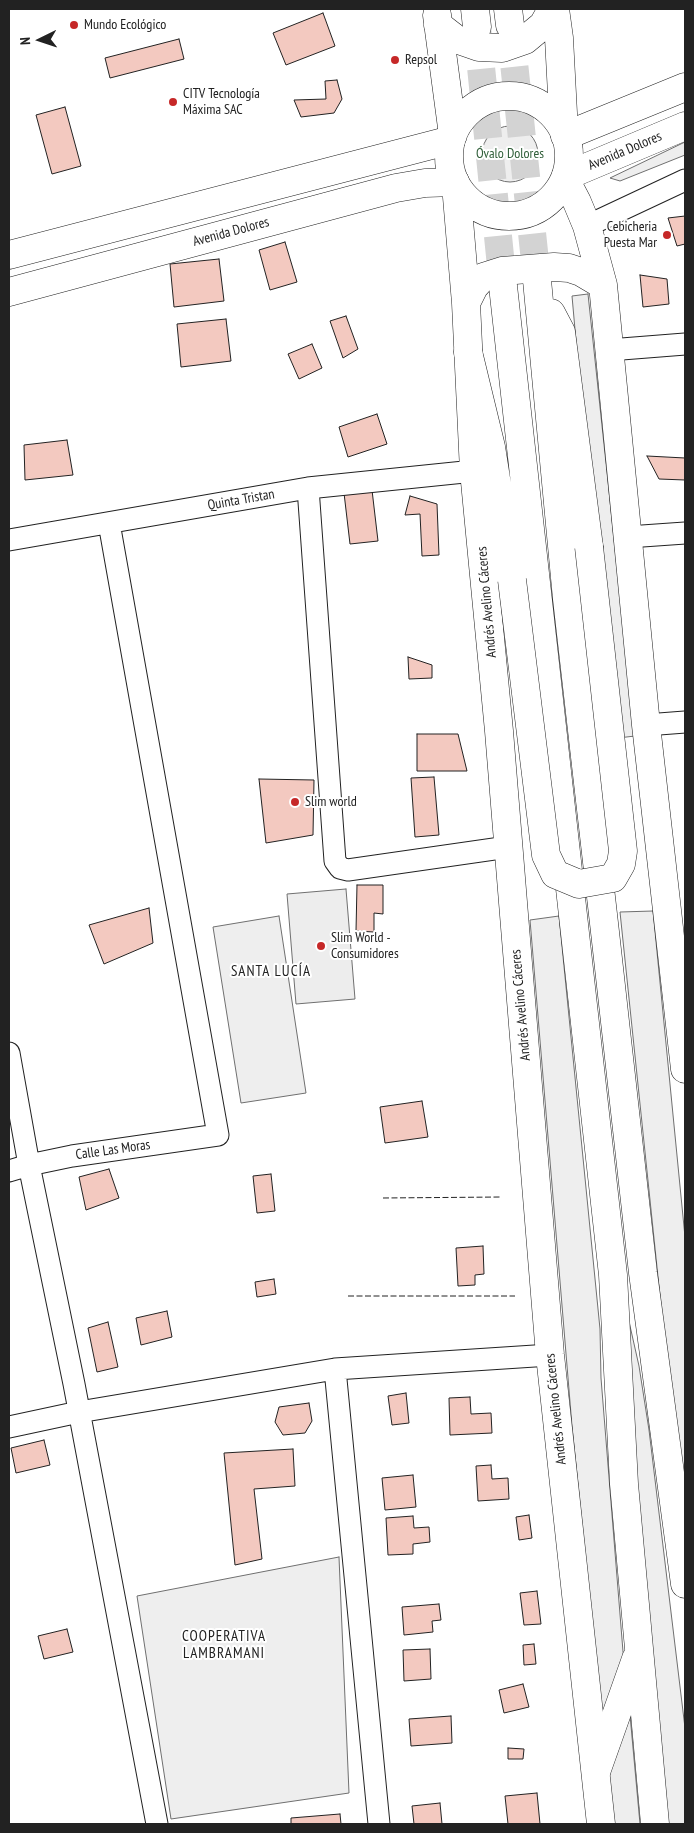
<!DOCTYPE html>
<meta charset="utf-8">
<style>
body{margin:0}
#map{position:relative;width:694px;height:1833px;overflow:hidden;background:#fff;font-family:"PT Sans Narrow",sans-serif}
canvas{display:block}
.frame{position:absolute;inset:0;border:10px solid #222;pointer-events:none}
.north{position:absolute;left:15px;top:15px;width:50px;height:50px;-webkit-text-stroke:4px #fff;paint-order:stroke;rotate:266deg;font-size:14px;font-weight:700;line-height:20px;text-align:center;color:#222}
.north::after{content:'';display:block;margin:auto;width:18px;height:22px;background:#222;clip-path:polygon(50% 0,100% 100%,50% 72%,0 100%)}
</style>
<div id="map">
<canvas width="694" height="1833"></canvas>
<div class="frame"></div>
<div class="north">N</div>
</div>
<script>
const c = document.querySelector('canvas').getContext('2d');
c.lineJoin = 'round';
function paint(path, color) { c.fillStyle = color; c.fill(path, 'evenodd'); }
const toPath = rows => new Path2D(rows.map(r => 'M' + r).join(''));
function stroke(path, color, width, dash) { c.strokeStyle = color; c.lineWidth = width; c.lineCap = dash ? 'butt' : 'round'; c.setLineDash(dash || []); c.stroke(path); }
function write(font, color, halo, rows, align = 'center') {
  c.font = font + ' "PT Sans Narrow",sans-serif'; c.lineWidth = 4; c.setLineDash([]); c.textBaseline = 'middle'; c.strokeStyle = halo; c.fillStyle = color; for (const [text, x, y, turn = 0] of rows) {
    c.save(); c.translate(x, y); c.rotate((+turn || 0) * Math.PI / 180); c.textAlign = isNaN(turn) ? turn : align; if (halo) c.strokeText(text, 0, 0); c.fillText(text, 0, 0); c.restore();
  }
}
const green = toPath([
 '482 154a28 28 0 1 1 56 0a28 28 0 1 1-56 0Z',
 [685,142,685,155,620,181,610,178,685,142],
 [588,294,635,736,618,738,583,419,572,296,588,294],
 [653,911,685,1237,685,1486,665,1344,620,912,653,911],
 [279,916,306,1093,241,1103,213,927,279,916],
 [559,916,600,1329,601,1378,624,1664,603,1730,572,1426,530,920,559,916],
 [628,1317,639,1366,649,1430,685,1728,685,1824,668,1824,634,1467,628,1317],
 [339,1557,349,1793,171,1819,137,1596,339,1557],
 [629,1704,640,1824,613,1824,607,1769,629,1704]
]);
const parking = toPath([
 [346,889,355,999,296,1004,287,894,346,889]
]);
const building = toPath([
 [323,13,335,46,286,65,273,33,323,13],
 [179,39,184,59,110,78,105,58,179,39],
 [337,80,342,99,334,113,301,117,294,100,326,99,325,81,337,80],
 [65,107,81,166,52,174,36,115,65,107],
 [685,216,685,244,677,246,668,218,685,216],
 [285,242,297,282,270,290,259,250,285,242],
 [219,259,224,301,174,307,170,264,219,259],
 [640,275,667,279,669,304,643,307,640,275],
 [346,316,358,349,343,358,330,321,346,316],
 [226,319,231,361,181,367,177,324,226,319],
 [312,344,322,368,299,379,288,354,312,344],
 [377,414,387,444,348,457,339,427,377,414],
 [67,440,73,475,25,480,24,445,67,440],
 [647,456,685,458,685,480,659,479,647,456],
 [372,490,378,541,350,544,344,493,372,490],
 [410,496,437,504,439,555,422,556,420,514,405,515,410,496],
 [408,657,432,665,432,678,409,679,408,657],
 [417,734,458,734,467,771,417,771,417,734],
 [434,777,439,835,415,837,411,778,434,777],
 [259,779,314,780,313,835,266,843,259,779],
 [357,885,383,885,383,914,374,913,374,932,356,931,357,885],
 [149,908,153,943,104,964,89,925,149,908],
 [422,1101,428,1137,385,1143,380,1107,422,1101],
 [109,1169,119,1198,86,1210,79,1177,109,1169],
 [271,1174,275,1211,257,1213,253,1176,271,1174],
 [483,1246,484,1274,475,1275,475,1285,458,1286,456,1248,483,1246],
 [274,1279,276,1294,257,1297,255,1282,274,1279],
 [167,1311,172,1337,141,1345,136,1318,167,1311],
 [108,1322,118,1367,97,1372,88,1328,108,1322],
 [406,1393,409,1423,392,1425,388,1396,406,1393],
 [470,1397,471,1414,491,1413,492,1433,450,1435,449,1398,470,1397],
 [309,1403,312,1421,305,1433,283,1435,275,1422,279,1407,309,1403],
 [44,1440,50,1465,16,1473,11,1448,44,1440],
 [293,1449,295,1486,254,1489,262,1559,235,1565,224,1453,293,1449],
 [491,1465,492,1479,508,1478,509,1499,478,1501,476,1466,491,1465],
 [413,1475,416,1507,385,1510,382,1478,413,1475],
 [529,1515,532,1538,519,1540,516,1517,529,1515],
 [413,1516,414,1528,429,1527,430,1542,413,1544,413,1554,388,1555,386,1518,413,1516],
 [537,1591,541,1624,524,1625,520,1593,537,1591],
 [439,1604,441,1620,432,1621,433,1632,404,1635,402,1607,439,1604],
 [67,1629,73,1652,44,1659,38,1636,67,1629],
 [534,1644,536,1664,524,1665,523,1645,534,1644],
 [430,1649,431,1679,404,1681,403,1650,430,1649],
 [523,1684,529,1707,504,1713,499,1690,523,1684],
 [451,1716,452,1743,411,1746,409,1719,451,1716],
 [508,1748,524,1749,523,1759,508,1759,508,1748],
 [537,1793,540,1824,508,1824,505,1796,537,1793],
 [440,1803,442,1824,414,1824,412,1806,440,1803],
 [340,1814,341,1824,291,1824,291,1818,340,1814]
]);
const trunkTunnel = toPath([
 [510,25,537,280],
 [477,27,503,286]
]);
const minor = toPath([
 [587,226,685,180],
 [609,350,685,344],
 [308,488,335,861,340,868,348,870,508,847],
 [628,537,685,533],
 [9,540,308,488,474,471],
 [646,725,685,722],
 [9,1053,29,1165,74,1384,157,1824],
 [9,1171,29,1165,72,1156,218,1135,109,523],
 [335,1369,379,1824],
 [9,1427,79,1412,335,1369,550,1355]
]);
const secondary = toPath([
 [565,136,685,87],
 [566,176,685,126],
 [9,255,451,140],
 [9,292,396,188,425,183,455,182]
]);
const primary = toPath([
 [555,9,559,38,564,132],
 [437,15,453,135],
 [438,25,456,39,479,47,502,48,525,40,543,25,552,9],
 '449 156a60 60 0 1 1 120 0a60 60 0 1 1-120 0Z',
 [565,179,577,202,587,226,603,285,646,725,685,1069],
 [456,185,466,303,474,471,499,731,550,1355,601,1824],
 [466,303,474,287,483,277,502,271,554,267,569,268,581,272,603,285]
]);
const trunk = toPath([
 [475,9,477,27],
 [508,9,510,25],
 [537,280,567,599,605,932,643,1273,685,1584],
 [503,286,613,1275,624,1484,655,1824],
 [551,313,561,332,589,547],
 [468,352,491,447,512,580],
 [596,1772,636,1659]
]);
const trunkBridge = toPath([
 [512,580,546,855,555,874,579,884,613,878,621,864,623,851,589,547]
]);
const fence = toPath([
 [383,1198,501,1197],
 [348,1296,515,1296]
]);
const markers = [
 [74,25,5,"#c62828"],
 [395,60,5,"#c62828"],
 [173,102,5,"#c62828"],
 [667,235,5,"#c62828"],
 [295,802,5,"#c62828"],
 [321,946,5,"#c62828"]
];
const poiNames = [
 ["Mundo Ecológico",84,25],
 ["Repsol",405,60],
 ["CITV Tecnología",183,94],
 ["Máxima SAC",183,110],
 ["Cebicheria",657,227,"right"],
 ["Puesta Mar",657,243,"right"],
 ["Slim world",305,802],
 ["Slim World -",331,938],
 ["Consumidores",331,954]
];
const streetNames = [
 ["Avenida Dolores",625,151,-23],
 ["Avenida Dolores",231,232,-15],
 ["Quinta Tristan",241,500,-10],
 ["Andrés Avelino Cáceres",487,602,-95],
 ["Andrés Avelino Cáceres",521,1005,-95],
 ["Calle Las Moras",113,1150,-8],
 ["Andrés Avelino Cáceres",556,1409,-96]
];
const parkNames = [
 ["Óvalo Dolores",510,154]
];
const neighbourhoodNames = [
 ["SANTA LUCÍA",271,972],
 ["COOPERATIVA",224,1637],
 ["LAMBRAMANI",224,1654]
];
paint(green, '#eee');
stroke(green, '#6f6f6f', 1);
paint(parking, '#ededed');
stroke(parking, '#6f6f6f', 1);
paint(building, '#f3c9c0');
stroke(building, '#222', 1);
stroke(trunkTunnel, '#d3d3d3', 28, [28, 14]);
stroke(minor, '#222', 23);
stroke(secondary, '#222', 29);
stroke(primary, '#222', 29);
stroke(trunk, '#222', 29);
stroke(minor, '#fff', 21);
stroke(secondary, '#fff', 28);
stroke(primary, '#fff', 28);
stroke(trunk, '#fff', 28);
stroke(trunkBridge, '#222', 29, []);
stroke(trunkBridge, '#fff', 28);
stroke(fence, '#222', 1, [6, 2.5]);
for (const [x, y, r, color] of markers) { const dot = new Path2D(); dot.arc(x, y, r, 0, 2 * Math.PI); c.fillStyle = color; c.fill(dot); stroke(dot, '#fff', 2); }
write('14px', '#222', '#fff', poiNames, 'left');
write('14px', '#222', '#fff', streetNames);
write('14px', '#2f5e38', '#fff', parkNames);
c.letterSpacing = '1px';
write('15px', '#222', '#fff', neighbourhoodNames);
c.letterSpacing = '0px';
</script>
